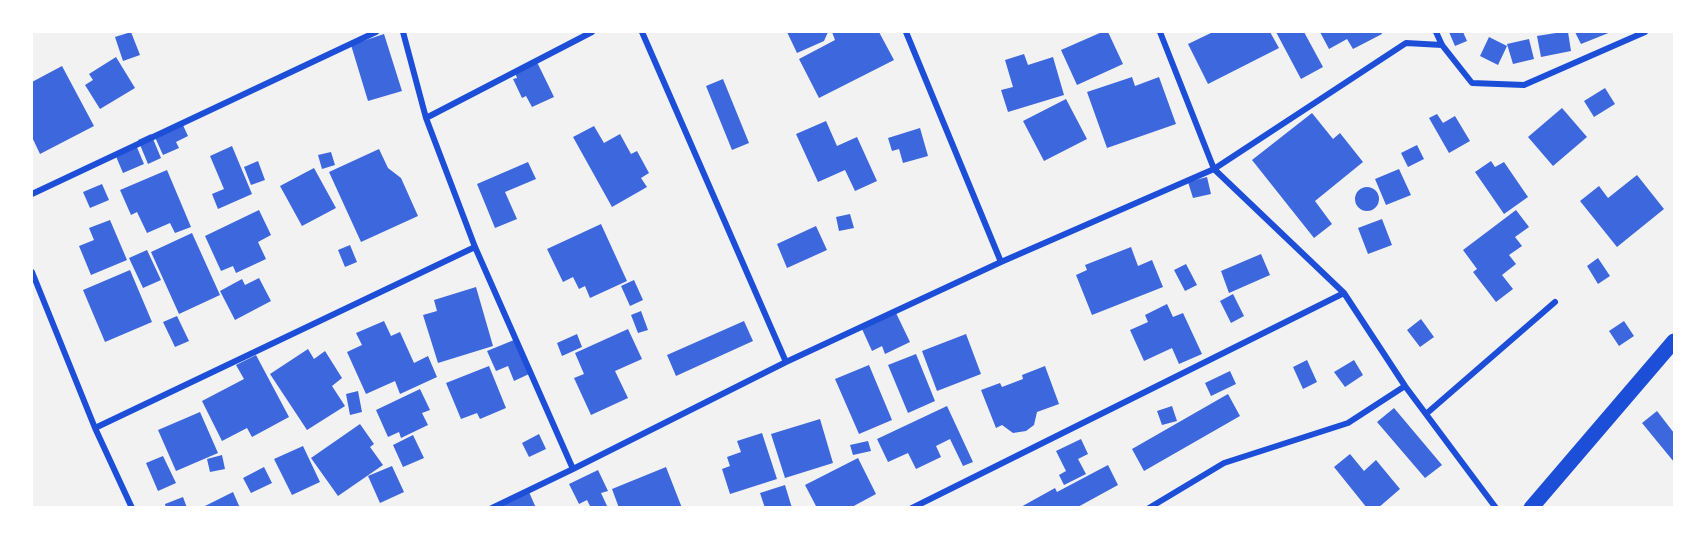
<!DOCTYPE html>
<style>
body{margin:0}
#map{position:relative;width:1706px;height:539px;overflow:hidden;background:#f2f2f2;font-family:"DM Sans",sans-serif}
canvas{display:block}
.frame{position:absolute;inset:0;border:33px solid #fff;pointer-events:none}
</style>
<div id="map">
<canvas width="1706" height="539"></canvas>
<div class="frame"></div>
</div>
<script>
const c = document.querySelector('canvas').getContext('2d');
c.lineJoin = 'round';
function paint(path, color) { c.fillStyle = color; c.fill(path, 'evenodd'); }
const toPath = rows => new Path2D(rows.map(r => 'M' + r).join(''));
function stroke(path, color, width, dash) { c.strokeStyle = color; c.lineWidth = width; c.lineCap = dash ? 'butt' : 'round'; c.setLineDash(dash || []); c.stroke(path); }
const building = toPath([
 [131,32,140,55,123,61,115,37],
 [787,32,828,32,824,41,797,53],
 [832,32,879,32,894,60,819,98,799,59,835,40],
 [1102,32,1108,32,1123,64,1077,85,1061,50],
 [1213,32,1270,32,1279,48,1208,84,1188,44],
 [1276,32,1304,32,1323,67,1301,79],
 [1320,32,1381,32,1382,34,1353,49,1347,39,1329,49],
 [1449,32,1463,32,1467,41,1455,46],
 [1562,32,1568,32,1571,51,1541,57,1537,36],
 [1575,32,1611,32,1581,44],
 [384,34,402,91,368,101,351,45],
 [1489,37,1507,46,1498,65,1480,56],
 [1529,39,1534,59,1513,64,1507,44],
 [1024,54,1028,65,1053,57,1064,95,1008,112,1001,90,1013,87,1005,60],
 [116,57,135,88,100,109,85,85,93,80,89,74],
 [536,60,554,97,532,107,526,96,522,98,513,79,517,78,514,70],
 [62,66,94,126,40,154,32,137,32,82],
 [1132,77,1135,86,1159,77,1176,124,1107,148,1087,92],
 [723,79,749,143,732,150,706,86],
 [1605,88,1615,104,1594,117,1584,101],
 [1066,99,1087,139,1044,161,1023,121],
 [1562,108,1587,137,1553,166,1528,137],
 [1312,113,1333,139,1340,133,1363,162,1315,201,1332,224,1314,238,1252,160],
 [1437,114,1443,123,1455,116,1470,141,1449,153,1429,118],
 [826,121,837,146,857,137,877,181,855,191,845,170,818,182,796,134],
 [182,123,188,136,176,142,179,148,163,155,154,135],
 [594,126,604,143,620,134,631,154,637,151,649,173,641,178,647,187,612,207,573,137],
 [920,128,928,156,903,163,899,149,892,151,888,138],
 [151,134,161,158,148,164,138,140],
 [136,145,144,164,123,173,115,154],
 [1417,145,1424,159,1408,167,1401,153],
 [232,146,252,194,218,209,212,194,224,189,210,156],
 [379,149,388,168,401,178,418,216,361,242,329,172],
 [331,152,335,165,322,169,318,155],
 [258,161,265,180,251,185,244,167],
 [1491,161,1495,167,1504,162,1528,197,1504,214,1475,172],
 [528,162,536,179,505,192,517,219,495,228,477,184],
 [314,168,336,208,302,226,280,186],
 [1399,169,1411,195,1386,205,1375,179],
 [167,170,191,227,175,233,170,223,147,233,137,212,131,215,120,190],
 [1637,175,1664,209,1617,247,1580,201,1599,186,1608,198],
 [1207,177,1211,194,1193,198,1188,182],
 [102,184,109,200,90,208,83,192],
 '1355 199a12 12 0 1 1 24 0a12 12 0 1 1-24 0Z',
 [259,210,271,235,258,242,266,259,236,273,233,266,221,271,205,236],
 [1516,210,1529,227,1515,237,1522,246,1509,255,1516,264,1502,275,1513,289,1496,302,1473,272,1477,269,1463,250],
 [850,214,854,228,839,231,836,217],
 [1382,219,1392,245,1368,254,1358,228],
 [110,220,127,260,91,275,79,246,94,240,89,228],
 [601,224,627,281,590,298,585,286,579,289,573,277,563,282,547,249],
 [816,226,827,250,787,268,777,244],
 [192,233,220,295,179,314,151,252],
 [350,245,357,262,345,267,338,250],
 [1131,247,1138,266,1152,260,1163,287,1092,315,1076,275,1087,270,1085,265],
 [147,250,161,280,143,288,129,258],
 [1261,254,1270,275,1229,293,1221,271],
 [1598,258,1610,276,1598,284,1587,266],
 [1186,264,1197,285,1185,291,1174,270],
 [130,270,152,322,105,342,83,290],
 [259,278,271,301,235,320,220,291,242,279,245,285],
 [634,280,643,300,630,306,621,286],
 [476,287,493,346,438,363,423,315,437,311,434,300],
 [1233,294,1244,316,1231,323,1220,301],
 [1167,304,1173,317,1183,313,1202,354,1179,364,1172,348,1144,361,1130,330,1148,322,1145,315],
 [641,311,648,330,638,333,631,315],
 [896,313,910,342,885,354,882,346,872,351,862,329],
 [177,316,189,341,175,347,163,322],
 [1421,319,1434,337,1420,347,1407,330],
 [384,321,391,336,400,332,414,363,428,356,437,377,400,394,395,381,366,394,347,352,362,345,356,333],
 [744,321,753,341,676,376,667,355],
 [1624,321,1634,336,1619,346,1609,331],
 [628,329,642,359,615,371,628,398,591,415,574,378,584,374,575,353],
 [577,334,582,347,562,356,557,343],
 [966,334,981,374,937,391,922,351],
 [514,340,529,374,514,381,508,366,496,371,487,351],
 [308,349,314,359,325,351,342,378,332,386,345,406,307,430,270,374],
 [916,354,935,401,908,413,888,365],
 [256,355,289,417,252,437,247,428,222,441,202,401,244,379,236,365],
 [1307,360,1317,382,1303,389,1293,367],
 [1354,360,1363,375,1345,387,1334,372],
 [869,365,892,420,859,434,835,379],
 [489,366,506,408,480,419,477,413,461,419,446,383],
 [1045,366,1059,404,1037,412,1034,425,1026,431,1013,433,1002,425,996,428,981,390,1000,383,1002,387,1023,379,1022,375],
 [1230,371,1236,384,1211,396,1205,383],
 [420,389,430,410,422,413,428,425,401,438,399,432,388,437,376,410],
 [358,391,362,412,350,415,346,394],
 [1228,394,1240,416,1144,471,1132,449],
 [947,406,973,462,963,466,950,439,936,446,941,457,916,469,908,453,888,462,877,439],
 [1172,406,1177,421,1162,425,1157,411],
 [1394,408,1442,465,1425,478,1377,422],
 [1657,411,1674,433,1674,462,1642,423],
 [200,412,218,453,176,471,158,430],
 [820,419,833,463,785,478,771,434],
 [360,424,374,444,370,447,383,465,338,496,311,458],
 [762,433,777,479,730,494,722,469,730,466,727,457,741,452,737,441],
 [539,434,546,449,529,457,522,443],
 [413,435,424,458,403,467,393,445],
 [1081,439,1088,454,1078,459,1086,474,1064,485,1059,475,1066,471,1056,451],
 [868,441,871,451,853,455,850,445],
 [303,446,320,482,292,495,274,459],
 [1350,454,1364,471,1376,460,1400,489,1378,508,1367,508,1334,467],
 [222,455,225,469,210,472,207,459],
 [163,456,176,483,158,491,146,463],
 [858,458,876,494,850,508,817,508,805,485],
 [1108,465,1118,485,1076,508,1019,508,1055,488,1057,492],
 [392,466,404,492,380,503,368,476],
 [264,467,272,483,251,493,243,478],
 [666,467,682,508,619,508,612,489],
 [598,470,608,491,601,493,608,508,591,508,587,500,579,504,569,484],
 [785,485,792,508,765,508,760,493],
 [233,492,240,508,201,508],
 [529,492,536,508,503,508,501,502],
 [183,497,187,508,166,508,165,504]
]);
const minor = toPath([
 [403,32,426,118,475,247,573,469],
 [642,32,786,362],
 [906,32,1001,262],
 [1160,32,1214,169,1344,293,1405,386,1496,508],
 [1436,32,1442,45,1472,83,1524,85,1645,32],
 [426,118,592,32],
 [32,194,376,32],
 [32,272,95,428,132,508],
 [1426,414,1555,302],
 [95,428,475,247],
 [492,508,573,469,786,362,1001,262,1214,169,1406,43,1442,45],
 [912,508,1344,293],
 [1149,508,1224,463,1348,423,1405,386]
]);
const primary = toPath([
 [1531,508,1674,341]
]);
paint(building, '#3d67dc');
stroke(minor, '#1d4ed8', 6);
stroke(primary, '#1d4ed8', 15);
</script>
